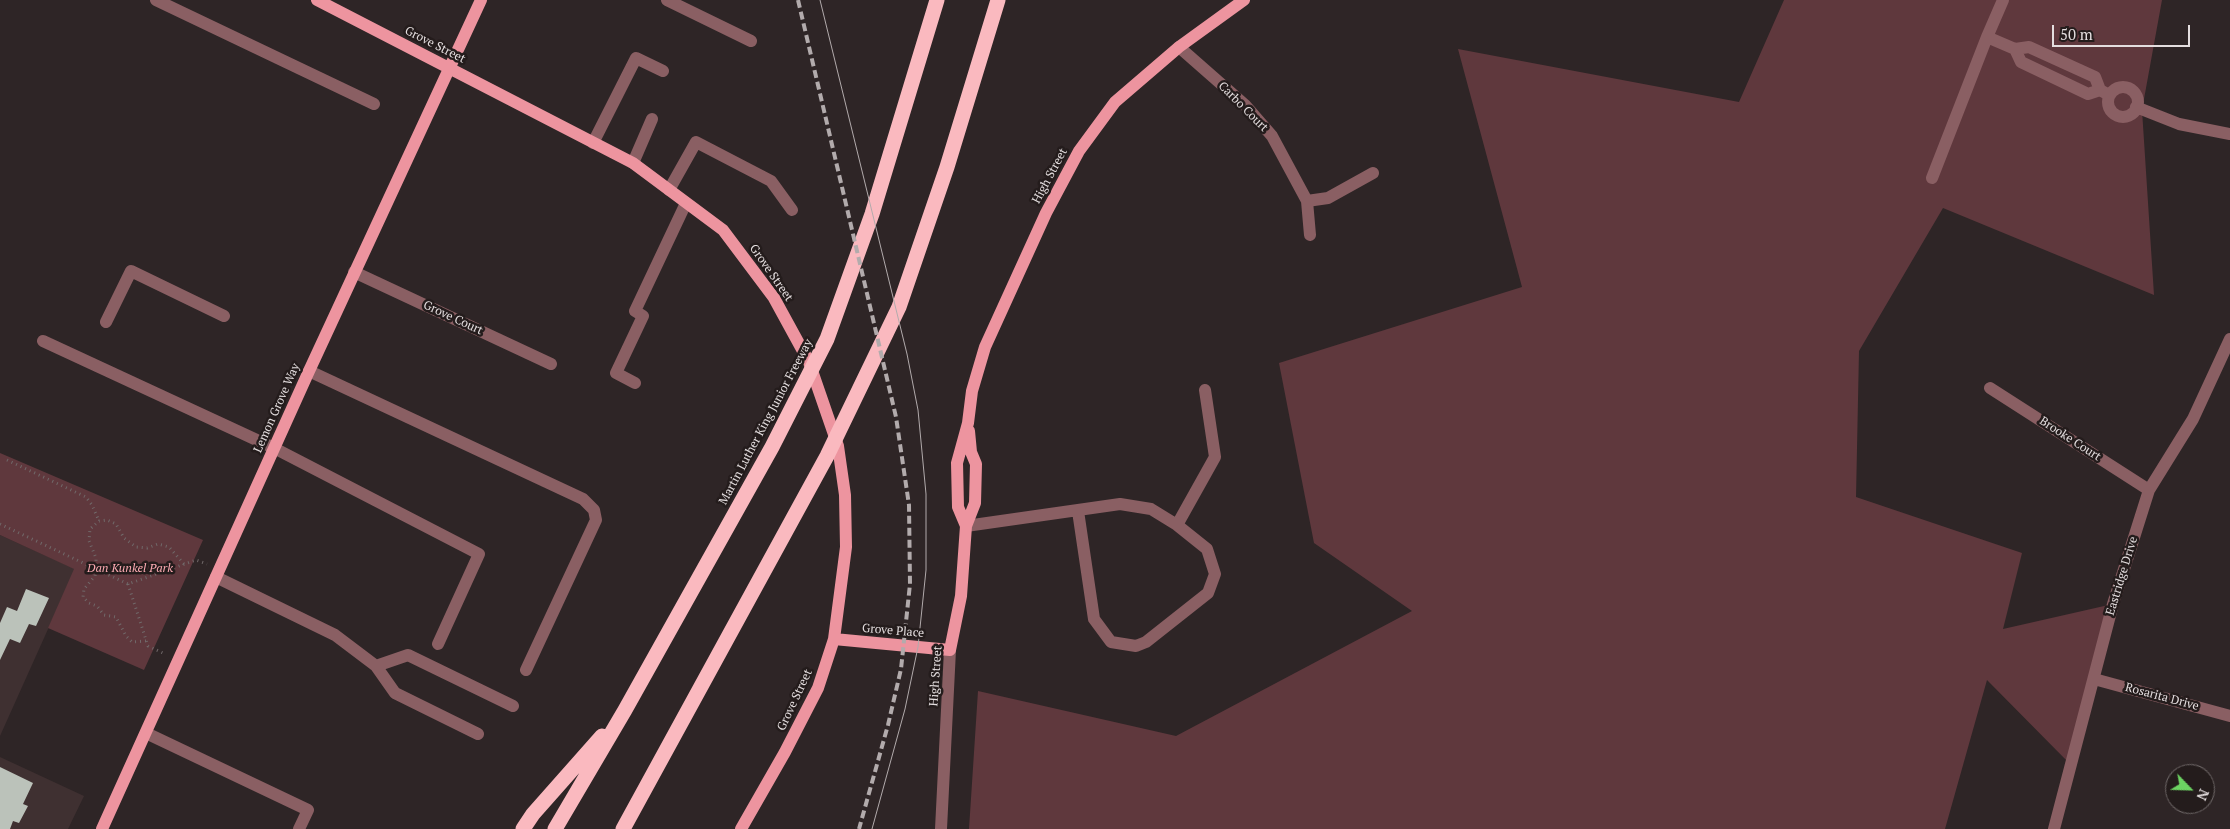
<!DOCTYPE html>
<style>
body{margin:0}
#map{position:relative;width:2230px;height:829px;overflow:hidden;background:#2e2526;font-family:"PT Serif",serif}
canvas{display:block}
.north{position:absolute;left:2165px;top:764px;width:50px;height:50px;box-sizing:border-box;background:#241c1c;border:1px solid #716a6a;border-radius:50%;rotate:114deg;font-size:14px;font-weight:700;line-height:20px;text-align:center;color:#e4dedf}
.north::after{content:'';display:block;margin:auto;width:18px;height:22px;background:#6cd362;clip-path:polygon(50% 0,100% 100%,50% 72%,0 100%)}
.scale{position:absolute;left:2052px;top:25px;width:138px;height:22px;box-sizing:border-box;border:2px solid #e4dedf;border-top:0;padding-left:6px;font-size:15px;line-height:18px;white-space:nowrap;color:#e4dedf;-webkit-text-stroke:4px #241c1c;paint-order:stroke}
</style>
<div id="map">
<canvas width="2230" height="829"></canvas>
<div class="north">N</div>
<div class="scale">50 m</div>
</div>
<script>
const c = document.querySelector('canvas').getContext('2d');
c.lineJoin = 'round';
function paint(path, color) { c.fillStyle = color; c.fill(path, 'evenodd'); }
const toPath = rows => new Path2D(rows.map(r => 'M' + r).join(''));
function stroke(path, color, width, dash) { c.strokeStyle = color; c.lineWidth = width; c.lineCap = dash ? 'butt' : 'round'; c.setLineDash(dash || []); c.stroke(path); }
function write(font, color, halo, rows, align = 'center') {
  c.font = font + ' "PT Serif",serif'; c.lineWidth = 5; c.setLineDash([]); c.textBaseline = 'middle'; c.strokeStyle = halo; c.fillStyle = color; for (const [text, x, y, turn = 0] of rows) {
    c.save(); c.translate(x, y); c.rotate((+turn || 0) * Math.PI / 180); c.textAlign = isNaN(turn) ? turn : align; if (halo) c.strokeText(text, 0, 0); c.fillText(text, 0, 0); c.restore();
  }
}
const built = toPath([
 [0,535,75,569,0,736],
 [0,757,84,796,68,829,0,829]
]);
const green = toPath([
 [1784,0,2162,0,2142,110,2154,295,1943,208,1859,351,1856,497,2022,553,2003,629,2113,604,2071,765,1987,680,1945,829,969,829,978,691,1176,736,1412,611,1314,543,1279,363,1522,287,1458,49,1739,102],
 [0,453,203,540,144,670,48,628,74,569,0,535]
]);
const building = toPath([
 [26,589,49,598,36,626,29,624,20,643,10,639,0,660,0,623,7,607,17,611],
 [0,767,33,783,23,804,28,806,19,823,13,821,10,829,0,829]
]);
const path = toPath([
 [7,460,86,497,92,505,99,521],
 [0,524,128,584,196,560,207,564],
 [128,584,148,646,165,654],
 [146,641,132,642,126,636,116,617,104,615,97,606,89,603,83,597,84,589,95,576,96,569,96,558,89,541,90,529,99,521,107,520,116,524,124,538,136,547,147,548,158,544,169,547,184,564]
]);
const minor = toPath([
 [156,0,374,104],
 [667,0,751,41],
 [1987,37,2003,0],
 [1179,47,1245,105,1272,136,1307,201,1310,235],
 [2015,49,2021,62,2088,94,2100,90],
 '2108 102a15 15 0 1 1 30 0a15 15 0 1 1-30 0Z',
 [2136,107,2179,124,2230,134],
 [593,143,636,58,663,71],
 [633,163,652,119],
 [1932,178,1987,37,2015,49,2029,47,2095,77,2100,90,2109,95],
 [669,190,696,142,771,181,792,210],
 [1307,201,1328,198,1373,173],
 [354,272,551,364],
 [106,322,131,271,224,316],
 [43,341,274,448,479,554,438,644],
 [309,371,583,499,594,510,596,520,526,670],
 [635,383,616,373,643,316,635,311,686,203],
 [1990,388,2149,490],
 [1177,525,1215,457,1205,390],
 [966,526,1120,504,1151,509,1177,525,1207,549,1215,574,1208,593,1146,642,1136,646,1111,642,1094,619,1078,511],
 [216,577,335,635,376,666,395,693,478,734],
 [376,666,408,655,513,706],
 [2094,679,2230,716],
 [146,733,308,810,299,829],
 [941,829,950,650],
 [2054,829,2113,604,2149,490,2193,419,2230,339]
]);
const major = toPath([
 [317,0,633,163,723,230,774,298,809,362,838,446,845,495,846,547,834,639,818,688,785,752,741,829],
 [966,526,958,507,957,463,968,423,972,391,985,347,1046,213,1079,151,1115,102,1179,47,1244,0],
 [834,639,950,650,961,596,966,526,975,503,976,464,971,452,969,431],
 [102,829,309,371,481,0]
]);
const highway = toPath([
 [523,829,533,814,602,736],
 [555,829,625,710,772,447,827,339,872,214,937,0],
 [623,829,827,456,899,307,947,167,998,0]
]);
const tram = toPath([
 [820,0,907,354,918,410,926,494,926,570,918,647,905,709,872,829]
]);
const rail = toPath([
 [798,0,896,417,909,505,910,584,901,669,888,725,859,829]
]);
const streetNames = [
 ["Grove Street",435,45,27],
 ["Carbo Court",1243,107,45],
 ["High Street",1050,176,-62],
 ["Grove Street",771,273,55],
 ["Grove Court",453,318,25],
 ["Lemon Grove Way",277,408,-66],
 ["Martin Luther King Junior Freeway",766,422,-62],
 ["Brooke Court",2070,439,33],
 ["Eastridge Drive",2122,576,-73],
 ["Grove Place",893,631,5],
 ["High Street",936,676,-86],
 ["Rosarita Drive",2162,697,15],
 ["Grove Street",795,700,-65]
];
const parkNames = [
 ["Dan Kunkel Park",130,569]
];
paint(built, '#3f3031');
paint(green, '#5f383d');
paint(building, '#bbc2ba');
stroke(path, '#71696a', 3, [1, 4]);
stroke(minor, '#8a5f63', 12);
stroke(major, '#ed949f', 12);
stroke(highway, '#fab9bf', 15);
stroke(tram, '#b2abac', 1);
stroke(rail, '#b2abac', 4, [8, 4]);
write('12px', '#e4dedf', '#241c1c', streetNames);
write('italic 12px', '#fdabb3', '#241c1c', parkNames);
</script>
